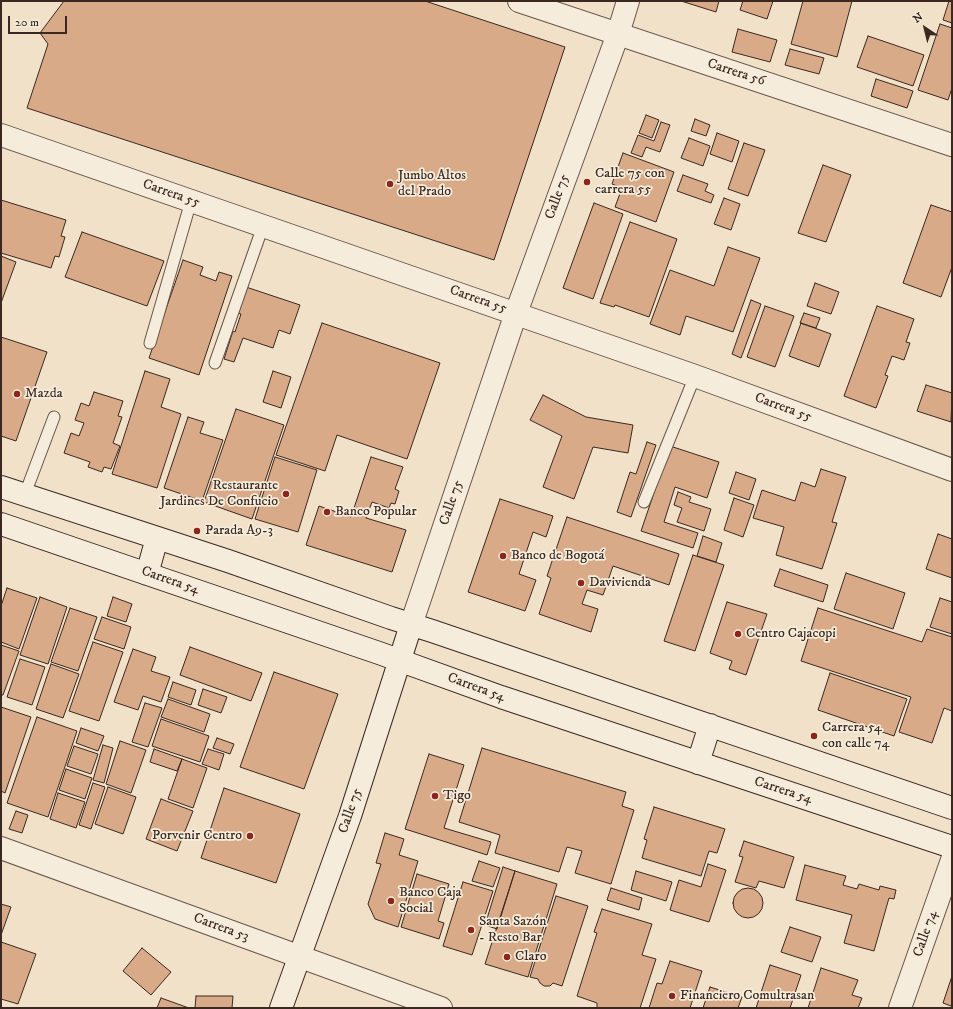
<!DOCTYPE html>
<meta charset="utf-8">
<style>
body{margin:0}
#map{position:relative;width:953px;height:1009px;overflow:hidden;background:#f0e1c8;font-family:"IM FELL DW Pica",serif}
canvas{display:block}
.frame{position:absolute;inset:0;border:2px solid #3a2821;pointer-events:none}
.north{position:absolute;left:905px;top:8px;width:40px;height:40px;-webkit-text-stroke:3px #f5ecdb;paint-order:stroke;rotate:325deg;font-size:11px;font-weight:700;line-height:16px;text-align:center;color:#3a2821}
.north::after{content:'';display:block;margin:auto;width:14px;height:18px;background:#3a2821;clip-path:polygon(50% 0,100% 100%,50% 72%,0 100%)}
.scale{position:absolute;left:8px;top:16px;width:59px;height:18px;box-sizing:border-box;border:2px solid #3a2821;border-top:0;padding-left:5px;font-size:12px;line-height:14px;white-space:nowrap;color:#3a2821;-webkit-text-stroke:3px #f5ecdb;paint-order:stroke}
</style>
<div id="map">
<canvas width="953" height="1009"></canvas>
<div class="frame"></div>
<div class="north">N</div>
<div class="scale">20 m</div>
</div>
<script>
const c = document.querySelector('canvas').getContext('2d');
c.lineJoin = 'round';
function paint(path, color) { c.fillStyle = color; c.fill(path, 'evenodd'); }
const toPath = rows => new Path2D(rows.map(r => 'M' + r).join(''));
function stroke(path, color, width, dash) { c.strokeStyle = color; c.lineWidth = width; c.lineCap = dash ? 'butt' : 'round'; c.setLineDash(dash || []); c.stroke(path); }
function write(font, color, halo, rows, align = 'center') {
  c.font = font + ' "IM FELL DW Pica",serif'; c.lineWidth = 3.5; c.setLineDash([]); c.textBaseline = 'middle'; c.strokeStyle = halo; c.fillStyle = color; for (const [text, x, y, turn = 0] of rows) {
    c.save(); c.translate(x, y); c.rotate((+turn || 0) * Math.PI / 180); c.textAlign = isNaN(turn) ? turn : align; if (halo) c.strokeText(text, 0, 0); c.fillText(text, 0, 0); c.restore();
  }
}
const building = toPath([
 [64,1,425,1,565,47,494,260,27,108,48,44,40,33,64,1],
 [681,1,719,1,716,12,681,1],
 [743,1,773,1,767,19,740,10,743,1],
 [803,1,852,1,837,57,791,44,803,1],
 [949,1,952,1,952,23,943,20,949,1],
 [940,24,952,28,952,88,948,100,918,90,940,24],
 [738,29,777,40,770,62,732,52,738,29],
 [868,36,924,55,913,86,857,67,868,36],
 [790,49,824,58,819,74,785,65,790,49],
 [876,79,913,91,907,108,871,96,876,79],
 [646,115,659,120,652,138,639,133,646,115],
 [695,119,710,125,706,136,691,131,695,119],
 [661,122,670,125,660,152,646,147,642,157,631,153,638,135,654,141,661,122],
 [717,133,739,141,732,162,710,154,717,133],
 [689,138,710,146,703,166,681,158,689,138],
 [744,143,765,150,748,196,728,189,744,143],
 [623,153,674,172,656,222,615,207,622,188,612,184,623,153],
 [823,165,851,175,826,242,798,233,823,165],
 [683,175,708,184,705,191,714,195,711,203,677,191,683,175],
 [724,198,740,204,731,230,714,224,724,198],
 [1,200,66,220,61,236,65,237,59,257,55,256,51,268,1,253,1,200],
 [594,203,623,214,593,299,563,288,594,203],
 [931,205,952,212,952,267,941,297,903,283,931,205],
 [630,222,677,239,649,317,615,305,614,307,600,303,630,222],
 [82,232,164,261,147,306,65,277,82,232],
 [728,247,760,258,733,332,686,316,680,335,650,324,670,270,714,286,728,247],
 [1,256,16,262,1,303,1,256],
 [183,260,203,267,200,275,216,281,219,272,232,276,199,375,149,358,183,260],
 [815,283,839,292,831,314,807,306,815,283],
 [246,287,300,305,290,334,279,330,273,348,243,338,234,362,224,359,233,331,235,332,241,314,237,313,246,287],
 [751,300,761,304,741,358,732,354,751,300],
 [765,306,794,316,775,367,747,357,765,306],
 [877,306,914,319,906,342,910,343,904,360,892,356,885,375,888,376,876,408,844,396,877,306],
 [804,313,820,318,816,328,800,323,804,313],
 [322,323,440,363,407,459,337,435,325,471,276,455,322,323],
 [801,323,831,334,819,367,789,356,801,323],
 [1,337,47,352,16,441,1,436,1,337],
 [145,371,170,379,161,407,181,414,157,488,112,474,145,371],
 [273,371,291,377,281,408,263,402,273,371],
 [926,385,952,393,951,422,917,411,926,385],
 [94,392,123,401,118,416,122,417,113,443,120,446,111,469,104,467,102,472,88,467,90,462,64,453,71,433,79,436,84,423,75,420,81,403,89,406,94,392],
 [543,395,586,417,633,425,628,453,593,447,574,499,543,487,562,436,530,420,543,395],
 [236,409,284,425,252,519,204,502,236,409],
 [188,417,204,422,200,433,223,440,202,501,164,488,188,417],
 [647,442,656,445,631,517,617,512,630,472,636,474,647,442],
 [670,446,719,462,707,498,675,487,664,522,698,533,693,548,641,531,670,446],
 [275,457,317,470,298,532,255,519,275,457],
 [371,457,403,467,395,489,399,491,395,504,391,503,389,508,372,502,366,518,406,530,392,572,306,545,319,506,351,517,371,457],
 [821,469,846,477,832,522,837,523,822,569,776,555,784,527,753,518,762,490,795,501,801,482,815,487,821,469],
 [736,472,756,479,749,500,729,493,736,472],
 [678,492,691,497,689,502,711,509,704,531,677,522,682,508,674,505,678,492],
 [734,498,754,505,743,537,724,530,734,498],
 [500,499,553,516,546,537,533,532,519,574,536,580,525,611,468,592,500,499],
 [567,517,679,554,669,585,613,566,603,595,587,590,582,604,598,609,591,632,539,614,551,578,547,576,567,517],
 [938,534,952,539,952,578,926,569,938,534],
 [703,536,722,543,716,562,697,556,703,536],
 [693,555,724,565,695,651,664,641,693,555],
 [780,569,828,585,823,602,774,586,780,569],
 [846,573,905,593,893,629,834,609,846,573],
 [7,588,37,598,19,649,1,642,1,606,7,588],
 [40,597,67,607,48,664,20,655,40,597],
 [113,597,132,604,126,622,107,616,113,597],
 [940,598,952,602,952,634,930,627,940,598],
 [727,602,767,614,746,675,729,669,732,661,710,653,727,602],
 [70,608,97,617,78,671,51,662,70,608],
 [818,608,922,642,927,629,952,637,952,711,944,708,932,743,899,732,911,697,801,661,818,608],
 [102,617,131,627,124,649,94,639,102,617],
 [93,642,123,652,99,721,69,711,93,642],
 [1,645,19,651,3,695,1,695,1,645],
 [190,647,262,673,251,701,180,675,190,647],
 [133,649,156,657,151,671,170,677,161,702,143,696,138,710,114,702,133,649],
 [20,659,45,667,32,705,7,697,20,659],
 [51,664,79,674,63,718,36,709,51,664],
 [274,672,338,694,304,789,240,767,274,672],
 [830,673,907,699,894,736,818,710,830,673],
 [173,682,196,690,191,705,168,697,173,682],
 [203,689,227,697,221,713,198,705,203,689],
 [168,699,210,714,204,732,161,717,168,699],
 [145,703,162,708,148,747,132,742,145,703],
 [1,707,31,717,5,793,1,791,1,707],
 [37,717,77,731,48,817,7,803,37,717],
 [161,719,209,736,200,762,152,746,161,719],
 [81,728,104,736,98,751,76,743,81,728],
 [217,738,234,744,230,754,213,748,217,738],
 [120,741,146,750,131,793,106,784,120,741],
 [103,745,113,748,104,783,93,780,103,745],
 [74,746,98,754,91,774,67,766,74,746],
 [482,748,626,792,622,806,634,810,611,884,575,873,582,851,567,847,559,872,495,853,500,835,459,822,482,748],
 [154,749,182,759,177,771,150,762,154,749],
 [208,749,224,754,219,770,202,764,208,749],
 [429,754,464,765,444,828,491,842,487,855,405,829,429,754],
 [182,759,207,768,193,808,168,799,182,759],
 [66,769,92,778,85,799,59,790,66,769],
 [93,783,105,787,91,829,79,825,93,783],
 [108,787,136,797,123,834,95,824,108,787],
 [224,788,300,814,276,883,201,858,224,788],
 [58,793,85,802,76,828,50,819,58,793],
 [161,799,193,811,177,851,146,839,161,799],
 [654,807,725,829,717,853,709,851,701,876,642,858,647,840,644,839,654,807],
 [16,811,28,815,22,833,9,829,16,811],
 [385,833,404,839,399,855,418,861,398,927,375,919,368,904,381,864,376,863,385,833],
 [744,841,794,857,784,888,759,881,756,888,735,882,743,857,739,856,744,841],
 [479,861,500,868,493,887,472,881,479,861],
 [708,864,726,870,709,922,670,910,679,880,701,887,708,864],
 [805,865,846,876,843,885,857,889,859,884,879,890,880,886,896,890,894,899,889,898,874,951,844,943,852,915,796,900,805,865],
 [503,867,515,871,497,929,485,925,503,867],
 [515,871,557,884,528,977,485,964,515,871],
 [636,871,672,882,666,901,631,890,636,871],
 [417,874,449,884,438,921,444,923,439,939,401,927,417,874],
 [463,882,493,891,472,955,443,946,463,882],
 [611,888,642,898,639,910,607,900,611,888],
 '733 903a15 15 0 1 1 30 0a15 15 0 1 1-30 0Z',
 [556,896,588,906,562,986,553,983,550,986,544,986,540,983,538,979,530,977,556,896],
 [1,904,11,907,1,935,1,904],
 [602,909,652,924,642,955,656,959,640,1008,597,1008,597,1003,577,996,597,933,594,932,602,909],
 [790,927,821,937,812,962,781,952,790,927],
 [1,942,36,954,18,1004,1,999,1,942],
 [142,948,171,972,151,995,123,971,142,948],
 [670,961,702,971,690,1008,649,1008,657,983,662,984,670,961],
 [770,965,801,975,790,1008,756,1008,770,965],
 [821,968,858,980,852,995,862,998,858,1008,808,1008,821,968],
 [952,976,952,1003,951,1006,943,1003,952,976],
 [710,987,742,997,738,1008,703,1008,710,987],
 [196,996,233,996,232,1008,195,1008,196,996],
 [161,998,189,1008,157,1008,161,998]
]);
const service = toPath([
 [150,343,191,201],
 [215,363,263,226],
 [25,494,54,417],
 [644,502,695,376]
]);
const minor = toPath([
 [519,1,952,145],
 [1,135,695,376,952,470],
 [900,1008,952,860]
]);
const tertiary = toPath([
 [411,625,516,313,618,34,628,1],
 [1,848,441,1008]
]);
const secondary = toPath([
 [1,487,228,561,391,618,432,631,952,808],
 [1,524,379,653,501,697,952,847],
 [147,574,157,538],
 [698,763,710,725],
 [281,1008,350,816,411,625]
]);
const markers = [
 [587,182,4,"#8f2418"],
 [390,184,4,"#8f2418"],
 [17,394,4,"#8f2418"],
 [286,494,4,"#8f2418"],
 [327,512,4,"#8f2418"],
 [197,531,4,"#8f2418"],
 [503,556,4,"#8f2418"],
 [581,583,4,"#8f2418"],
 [738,634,4,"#8f2418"],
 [814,736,4,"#8f2418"],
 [435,796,4,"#8f2418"],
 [250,836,4,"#8f2418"],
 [391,901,4,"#8f2418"],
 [471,930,4,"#8f2418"],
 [507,957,4,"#8f2418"],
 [672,996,4,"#8f2418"]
];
const streetNames = [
 ["Carrera 56",736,73,18],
 ["Carrera 55",171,194,19],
 ["Calle 75",558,197,-70],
 ["Carrera 55",478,300,19],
 ["Carrera 55",783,408,20],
 ["Calle 75",452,503,-71],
 ["Carrera 54",170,581,19],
 ["Carrera 54",476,688,20],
 ["Carrera 54",783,791,18],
 ["Calle 75",351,811,-71],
 ["Carrera 53",221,928,20],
 ["Calle 74",926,934,-71]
];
const poiNames = [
 ["Calle 75 con",595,174],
 ["carrera 55",595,190],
 ["Jumbo Altos",398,176],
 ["del Prado",398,192],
 ["Mazda",25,394],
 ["Restaurante",278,486,"right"],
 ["Jardines De Confucio",278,502,"right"],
 ["Banco Popular",335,512],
 ["Parada A9-3",205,531],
 ["Banco de Bogotá",511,556],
 ["Davivienda",589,583],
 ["Centro Cajacopi",746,634],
 ["Carrera 54",822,728],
 ["con calle 74",822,744],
 ["Tigo",443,796],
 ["Porvenir Centro",242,836,"right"],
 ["Banco Caja",399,893],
 ["Social",399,909],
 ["Santa Sazón",479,922],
 ["- Resto Bar",479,938],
 ["Claro",515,957],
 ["Financiero Comultrasan",680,996]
];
paint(building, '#d8aa88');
stroke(building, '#3a2821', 1);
stroke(service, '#68564b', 13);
stroke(minor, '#68564b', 24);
stroke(tertiary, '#68564b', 24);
stroke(secondary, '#3a2821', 24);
stroke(service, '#f5ecdb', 11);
stroke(minor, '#f5ecdb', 22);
stroke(tertiary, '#f5ecdb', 22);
stroke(secondary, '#f5ecdb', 22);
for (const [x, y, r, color] of markers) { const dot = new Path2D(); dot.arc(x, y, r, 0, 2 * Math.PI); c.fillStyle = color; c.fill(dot); stroke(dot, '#f5ecdb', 1.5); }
write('14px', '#3a2821', '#f5ecdb', streetNames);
write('14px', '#3a2821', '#f5ecdb', poiNames, 'left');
</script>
